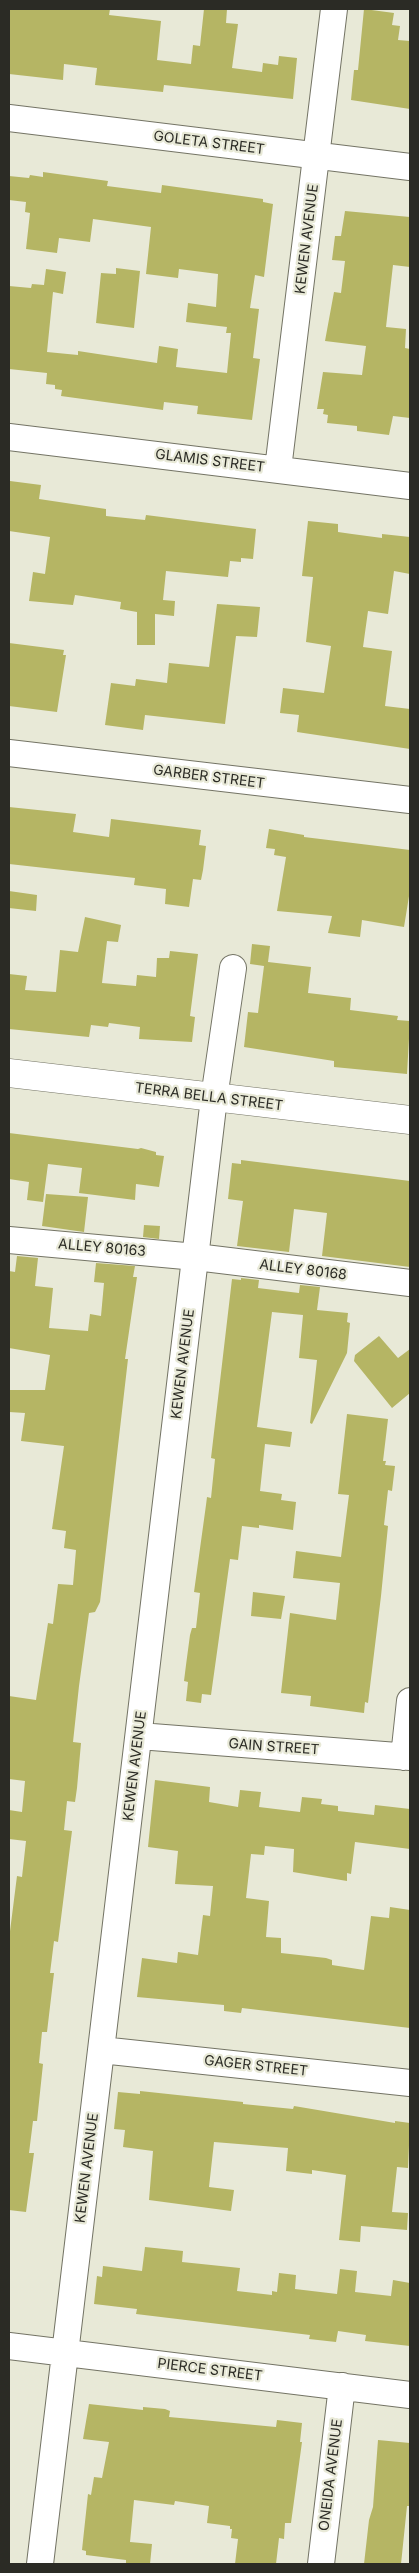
<!DOCTYPE html>
<style>
body{margin:0}
#map{position:relative;width:419px;height:2573px;overflow:hidden;background:#e8e9d7;font-family:Inter,sans-serif}
canvas{display:block}
.frame{position:absolute;inset:0;border:10px solid #2b2b25;pointer-events:none}
</style>
<div id="map">
<canvas width="419" height="2573"></canvas>
<div class="frame"></div>
</div>
<script>
const c = document.querySelector('canvas').getContext('2d');
c.lineJoin = 'round';
function paint(path, color) { c.fillStyle = color; c.fill(path, 'evenodd'); }
const toPath = rows => new Path2D(rows.map(r => 'M' + r).join(''));
function stroke(path, color, width, dash) { c.strokeStyle = color; c.lineWidth = width; c.lineCap = dash ? 'butt' : 'round'; c.setLineDash(dash || []); c.stroke(path); }
function write(font, color, halo, rows, align = 'center') {
  c.font = font + ' Inter,sans-serif'; c.lineWidth = 4.5; c.setLineDash([]); c.textBaseline = 'middle'; c.strokeStyle = halo; c.fillStyle = color; for (const [text, x, y, turn = 0] of rows) {
    c.save(); c.translate(x, y); c.rotate((+turn || 0) * Math.PI / 180); c.textAlign = isNaN(turn) ? turn : align; if (halo) c.strokeText(text, 0, 0); c.fillText(text, 0, 0); c.restore();
  }
}
const building = toPath([
 [9,9,110,9,109,15,161,21,157,60,191,64,193,45,200,46,204,9,227,9,226,23,238,24,232,68,262,72,263,63,278,65,279,56,297,58,293,99,164,85,163,92,95,85,97,68,64,64,63,80,9,74],
 [364,9,394,13,392,25,400,26,398,40,410,41,410,109,351,100,354,70,358,70],
 [43,172,108,181,107,186,161,193,162,185,263,199,263,202,273,204,264,277,255,275,250,308,259,309,253,358,260,359,252,420,197,414,198,406,164,402,163,410,61,396,62,390,55,389,55,385,46,384,47,373,9,369,9,286,31,288,32,284,44,285,46,269,66,272,63,294,53,292,47,352,78,355,78,351,157,363,159,346,178,349,176,367,227,373,231,333,226,333,227,327,186,322,188,303,216,307,218,274,179,269,178,278,146,274,151,227,93,219,90,242,59,238,57,253,26,249,30,213,25,212,26,202,9,200,9,176,29,178,30,175,43,177],
 [345,211,410,217,410,267,393,265,386,327,406,329,405,348,410,349,410,418,393,416,389,435,357,431,357,426,327,423,328,415,323,414,324,409,317,409,323,372,362,375,366,346,325,341,334,292,341,293,345,261,332,260,335,236,341,236],
 [116,268,140,271,134,328,96,323,101,273,116,274],
 [10,481,41,485,39,499,106,509,106,516,145,520,146,515,256,529,253,559,241,558,241,562,230,561,228,577,166,571,163,600,175,601,174,616,155,614,155,645,137,645,137,612,120,609,121,602,75,595,73,605,29,601,33,572,45,574,50,537,9,531],
 [308,521,338,524,338,532,352,534,382,538,382,534,410,537,410,574,394,571,388,614,368,611,363,647,392,651,385,706,410,709,410,749,297,732,299,715,280,713,283,688,324,693,331,646,306,642,313,577,302,576],
 [217,604,260,607,257,637,236,636,225,724,145,715,143,730,105,725,111,683,135,686,136,679,167,683,169,663,209,667],
 [9,643,64,650,63,655,66,655,57,712,9,706],
 [9,807,76,814,73,832,109,837,111,819,201,830,199,845,206,846,203,870,201,880,193,879,189,907,165,904,166,889,134,885,135,878,9,864],
 [269,829,304,835,304,837,410,850,410,890,404,927,362,920,360,937,328,933,332,916,277,911,286,857,274,855,275,849,266,848],
 [9,891,37,895,36,911,9,908],
 [85,917,121,925,118,942,107,941,102,983,136,986,137,975,156,977,157,958,169,958,170,951,198,954,190,1016,195,1017,192,1042,139,1039,140,1027,109,1023,108,1027,91,1025,89,1037,9,1029,9,974,27,976,25,990,56,992,60,950,78,952],
 [252,944,270,946,268,962,311,967,308,993,351,998,350,1010,398,1016,397,1020,410,1021,407,1074,334,1067,334,1061,244,1047,248,1012,258,1013,264,966,250,964],
 [9,1133,138,1149,141,1148,156,1152,156,1155,164,1156,159,1187,136,1184,135,1200,79,1193,82,1168,48,1164,43,1202,27,1200,29,1182,9,1179],
 [241,1160,410,1181,410,1267,322,1256,327,1213,294,1209,289,1252,237,1246,243,1201,228,1199,232,1163,241,1164],
 [46,1194,88,1197,84,1232,42,1226],
 [144,1225,160,1226,159,1239,143,1237],
 [17,1256,38,1258,35,1286,53,1288,49,1328,88,1331,90,1314,101,1316,104,1283,94,1282,96,1263,135,1266,133,1277,137,1277,125,1359,128,1359,100,1602,95,1612,89,1613,79,1686,73,1742,81,1743,77,1788,75,1802,67,1801,64,1830,72,1831,58,1942,54,1941,50,1973,54,1973,47,2032,42,2032,39,2063,43,2064,37,2121,33,2121,29,2153,34,2153,26,2212,9,2210,9,1939,17,1876,22,1877,26,1841,9,1839,9,1810,22,1812,25,1781,9,1779,9,1696,36,1700,48,1623,53,1624,58,1584,73,1585,76,1550,64,1548,66,1531,52,1529,64,1446,21,1441,25,1413,9,1412,9,1390,45,1390,50,1355,9,1348,9,1271,15,1272],
 [241,1278,259,1280,258,1288,299,1293,300,1285,320,1287,317,1310,348,1313,347,1322,350,1323,347,1353,312,1424,310,1423,317,1360,299,1358,303,1315,272,1312,257,1427,292,1432,290,1447,265,1444,260,1491,282,1494,281,1500,296,1502,293,1530,259,1525,259,1528,242,1526,238,1560,230,1559,211,1695,202,1694,201,1703,186,1701,188,1682,184,1681,186,1665,190,1635,192,1628,196,1628,200,1593,194,1592,206,1505,207,1497,211,1498,215,1459,211,1458,232,1279,241,1280],
 [379,1336,398,1358,410,1349,410,1393,392,1408,354,1361,355,1355],
 [347,1414,388,1419,383,1461,386,1461,385,1465,395,1466,392,1491,388,1490,384,1525,388,1526,381,1596,368,1703,365,1702,364,1713,310,1706,311,1696,281,1693,290,1613,336,1620,340,1583,293,1578,296,1551,341,1557,349,1495,338,1494],
 [253,1592,285,1596,281,1619,251,1616],
 [155,1780,210,1787,209,1802,238,1807,240,1790,261,1792,259,1807,300,1812,302,1797,322,1799,321,1804,338,1806,338,1811,374,1815,375,1805,410,1809,410,1849,355,1842,351,1874,347,1873,347,1881,293,1872,294,1849,265,1846,264,1855,251,1854,246,1898,269,1901,266,1937,281,1938,281,1953,326,1958,332,1960,332,1965,364,1970,371,1916,389,1918,390,1907,410,1910,410,2028,242,2008,241,2013,224,2011,224,2005,137,1997,142,1958,177,1963,178,1952,198,1955,203,1915,210,1916,213,1886,175,1884,178,1851,148,1847],
 [140,2091,243,2102,243,2104,293,2109,294,2106,395,2123,395,2121,410,2123,408,2168,397,2167,392,2212,408,2213,407,2230,361,2226,360,2242,339,2240,346,2175,312,2170,312,2174,286,2171,288,2148,214,2142,209,2187,234,2190,231,2211,149,2200,153,2151,123,2147,125,2130,114,2129,118,2092,140,2094],
 [145,2247,183,2251,182,2262,240,2268,237,2291,272,2295,272,2291,277,2292,279,2273,296,2275,295,2289,337,2294,340,2269,357,2271,355,2292,391,2296,393,2280,410,2283,410,2346,365,2341,366,2335,338,2331,336,2342,309,2339,310,2335,136,2314,137,2309,94,2304,97,2276,102,2277,103,2266,142,2271],
 [89,2404,143,2410,143,2407,165,2409,170,2411,169,2417,202,2420,276,2427,277,2420,302,2423,300,2442,302,2442,291,2523,285,2523,284,2539,279,2538,276,2564,235,2564,238,2539,231,2538,232,2529,230,2529,230,2526,207,2523,209,2506,175,2501,174,2505,134,2500,130,2542,152,2544,150,2564,126,2564,126,2560,86,2555,86,2551,82,2550,88,2494,91,2495,94,2477,102,2478,109,2442,83,2439],
 [378,2440,410,2443,410,2506,407,2506,401,2564,364,2564,369,2520,373,2507]
]);
const minor = toPath([
 [9,118,410,167],
 [9,437,410,486],
 [278,469,334,9],
 [9,753,410,800],
 [9,1240,196,1257,410,1283],
 [139,1736,410,1757],
 [404,1757,410,1701],
 [101,2050,410,2083],
 [9,2346,410,2395],
 [40,2564,214,1098,233,968],
 [321,2564,342,2386]
]);
const major = toPath([
 [9,1073,410,1120]
]);
const streetNames = [
 ["GOLETA STREET",209,143,7],
 ["KEWEN AVENUE",307,239,-83],
 ["GLAMIS STREET",210,461,7],
 ["GARBER STREET",209,777,7],
 ["TERRA BELLA STREET",209,1097,7],
 ["ALLEY 80163",102,1248,5],
 ["ALLEY 80168",303,1270,7],
 ["KEWEN AVENUE",183,1364,-83],
 ["GAIN STREET",274,1747,4],
 ["KEWEN AVENUE",135,1766,-83],
 ["GAGER STREET",256,2066,6],
 ["KEWEN AVENUE",87,2168,-83],
 ["PIERCE STREET",210,2370,7],
 ["ONEIDA AVENUE",331,2475,-83]
];
paint(building, '#b5b564');
stroke(minor, '#747465', 28);
stroke(major, '#747465', 29);
stroke(minor, '#fff', 26);
stroke(major, '#fff', 28);
write('14px', '#2b2b25', '#e8e9d7', streetNames);
</script>
